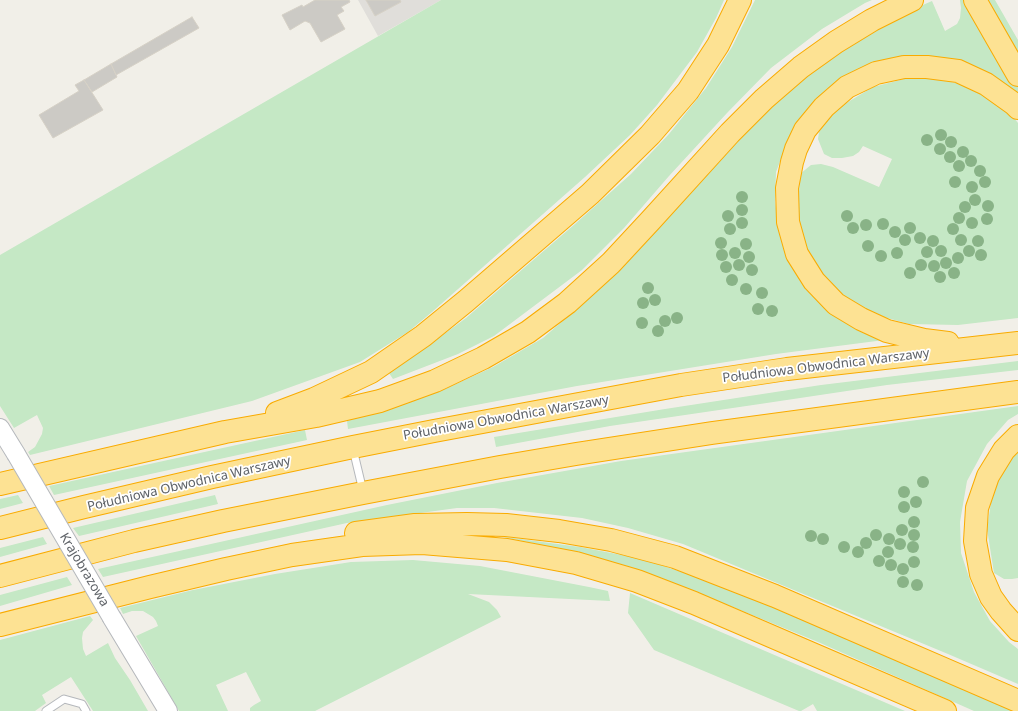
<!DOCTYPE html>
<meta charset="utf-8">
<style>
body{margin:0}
canvas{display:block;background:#f1efe8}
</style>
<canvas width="1018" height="711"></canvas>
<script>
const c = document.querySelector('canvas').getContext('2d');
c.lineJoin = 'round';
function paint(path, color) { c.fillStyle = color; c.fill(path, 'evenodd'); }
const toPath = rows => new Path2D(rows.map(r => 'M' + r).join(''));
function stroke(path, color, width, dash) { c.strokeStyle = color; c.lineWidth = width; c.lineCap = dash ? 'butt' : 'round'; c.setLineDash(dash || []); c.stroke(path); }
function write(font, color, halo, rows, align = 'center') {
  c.font = font + ' "Noto Sans",sans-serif'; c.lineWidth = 3.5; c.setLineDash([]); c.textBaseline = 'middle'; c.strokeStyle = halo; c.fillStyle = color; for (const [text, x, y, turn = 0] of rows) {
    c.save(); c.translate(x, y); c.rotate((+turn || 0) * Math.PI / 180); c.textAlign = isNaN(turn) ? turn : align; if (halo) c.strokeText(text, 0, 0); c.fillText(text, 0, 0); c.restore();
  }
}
const industrial = toPath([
 [358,0,441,0,378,36]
]);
const green = toPath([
 [441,0,724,0,716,18,697,52,657,105,630,135,585,177,432,312,408,332,360,362,252,401,30,455,28,452,35,447,42,434,43,428,37,415,14,428,0,406,0,255],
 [755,0,872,0,865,3,822,29,771,68,727,113,669,176,624,228,582,270,494,336,458,354,393,379,389,373,414,356,466,318,575,224,631,174,669,134,706,88,732,47],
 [960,0,970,0,1018,87,1018,97,887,61,787,143,776,172,775,202,780,235,790,263,808,290,833,314,892,339,776,354,577,386,348,429,347,421,395,406,445,389,493,367,543,338,595,293,649,237,752,124,820,63,893,18,932,1,945,31,957,24,960,18,961,8],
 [984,0,995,0,1018,40,1018,59],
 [908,78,933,79,957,83,980,92,1014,118,1018,123,1018,318,958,325,909,324,873,314,848,299,829,284,810,259,801,231,798,209,800,174,811,165,821,164,833,167,879,187,892,159,863,146,859,152,853,156,842,158,832,158,824,154,818,139,819,132,824,123,843,105,873,87],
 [1018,361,1018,370,887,385,760,404,610,426,496,447,494,437,665,409,821,385],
 [1018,406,1018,414,1008,420,987,444,967,481,960,522,961,553,974,592,990,621,1009,642,1018,649,1018,684,948,654,683,544,628,528,582,518,494,508,457,508,347,523,103,577,98,569,387,505,497,483,621,461],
 [305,430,307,440,54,495,49,486],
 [1018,448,1018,578,1012,579,1004,579,994,573,987,529,991,502,999,477],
 [18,495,23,503,0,509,0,499],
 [215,495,218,504,79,536,73,528],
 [498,536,580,547,643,559,699,578,773,607,1014,711,974,711,818,642,701,594,630,567,586,554],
 [43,537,47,544,0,557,0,548],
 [413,560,480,566,589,587,608,591,610,601,468,594,489,602,497,610,501,617,315,711,250,711,250,708,254,705,261,701,246,672,216,685,228,711,179,711,136,636,158,626,156,621,153,617,143,611,132,611,123,614,120,608,193,590,275,574,351,562],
 [67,577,72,585,0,606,0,595],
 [630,593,905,711,817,711,813,704,801,711,799,711,654,650,628,613],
 [90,616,93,620,83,632,82,638,83,649,86,656,108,643,115,658,130,680,148,711,93,711,71,677,42,695,46,703,35,711,0,711,0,640]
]);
const building = toPath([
 [315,0,349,0,350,2,341,7,344,11,337,15,345,29,321,42,310,23,305,21,290,30,282,15,302,5,303,7,315,0],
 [366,0,400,0,401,2,375,16,366,0],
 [192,17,199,28,116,75,111,64,192,17],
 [111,64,117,77,92,92,84,80,111,64],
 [84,80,103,110,53,138,39,115,79,91,75,85,84,80]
]);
const service = toPath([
 [353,449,363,491],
 [46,711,64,699,82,704,86,711]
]);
const tertiary = toPath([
 [0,428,16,454],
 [112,618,168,711]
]);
const motorway = toPath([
 [975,0,1018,75],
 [948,343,924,340,887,331,861,319,836,304,814,281,797,254,788,222,787,188,792,162,796,149,805,130,824,107,847,87,876,73,904,67,927,67,958,71,986,84,1014,104,1018,108],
 [277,413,314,399,371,372,423,336,466,301,590,194,650,135,688,91,718,45,740,0],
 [1018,436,1004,450,988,476,977,508,975,541,981,574,991,597,1001,611,1018,630],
 [0,484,225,432,316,416,380,401,435,381,483,358,528,332,567,303,611,263,651,220,730,133,764,99,801,67,836,42,872,20,912,0],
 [0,528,84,507,212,477,353,447,434,431,681,385,787,369,1018,343],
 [356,533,415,525,467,524,506,525,559,531,611,540,675,557,775,596,1018,701],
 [0,576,134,541,223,521,363,493,500,467,576,454,712,433,1018,392],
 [0,625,150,587,226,569,292,555,362,545,422,543,507,550,576,563,637,581,694,603,945,711]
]);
const tertiaryBridge = toPath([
 [16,454,112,618]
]);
const trees = [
 [941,135],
 [927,140],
 [951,142],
 [940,149],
 [963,152],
 [950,157],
 [971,161],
 [959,166],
 [980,171],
 [955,182],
 [985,182],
 [972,187],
 [742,197],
 [975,200],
 [988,206],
 [965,207],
 [742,210],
 [728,216],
 [847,216],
 [959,218],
 [987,219],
 [742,223],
 [972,223],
 [883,224],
 [866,225],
 [853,228],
 [910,228],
 [730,229],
 [953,229],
 [895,232],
 [920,238],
 [905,240],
 [961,240],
 [933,241],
 [978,241],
 [721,243],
 [746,244],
 [868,246],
 [941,251],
 [969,251],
 [927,252],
 [735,253],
 [897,253],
 [722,255],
 [981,255],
 [881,256],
 [749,257],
 [958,258],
 [946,263],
 [739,265],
 [921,265],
 [934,266],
 [726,267],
 [752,270],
 [910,273],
 [954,273],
 [940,277],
 [732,280],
 [648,288],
 [746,289],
 [762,293],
 [655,300],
 [643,303],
 [758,309],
 [772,311],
 [677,318],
 [665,321],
 [642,323],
 [658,331],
 [923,482],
 [904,492],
 [916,502],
 [904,507],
 [914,522],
 [902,530],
 [876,535],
 [914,535],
 [811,536],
 [823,539],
 [889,539],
 [866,543],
 [900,544],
 [844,547],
 [913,547],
 [858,552],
 [888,552],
 [879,561],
 [914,562],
 [891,565],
 [903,569],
 [903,582],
 [917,585]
];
const streetNames = [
 ["Południowa Obwodnica Warszawy",826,366,-7],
 ["Południowa Obwodnica Warszawy",506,418,-10],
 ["Południowa Obwodnica Warszawy",189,484,-13],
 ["Krajobrazowa",84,570,59]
];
paint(industrial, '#e0deda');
paint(green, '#c5e8c5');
paint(building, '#cccac5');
stroke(building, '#d6d1c6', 1);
stroke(service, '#b5b8bc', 9);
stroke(tertiary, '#b5b8bc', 20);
stroke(motorway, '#f9ab00', 24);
stroke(service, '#fff', 7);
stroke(tertiary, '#fff', 18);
stroke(motorway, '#fde293', 22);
stroke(tertiaryBridge, '#b5b8bc', 20, []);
stroke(tertiaryBridge, '#fff', 18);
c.fillStyle = '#89b387';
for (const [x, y] of trees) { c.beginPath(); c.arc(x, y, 6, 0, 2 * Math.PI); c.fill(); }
write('13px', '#5f6368', '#fff', streetNames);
</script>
